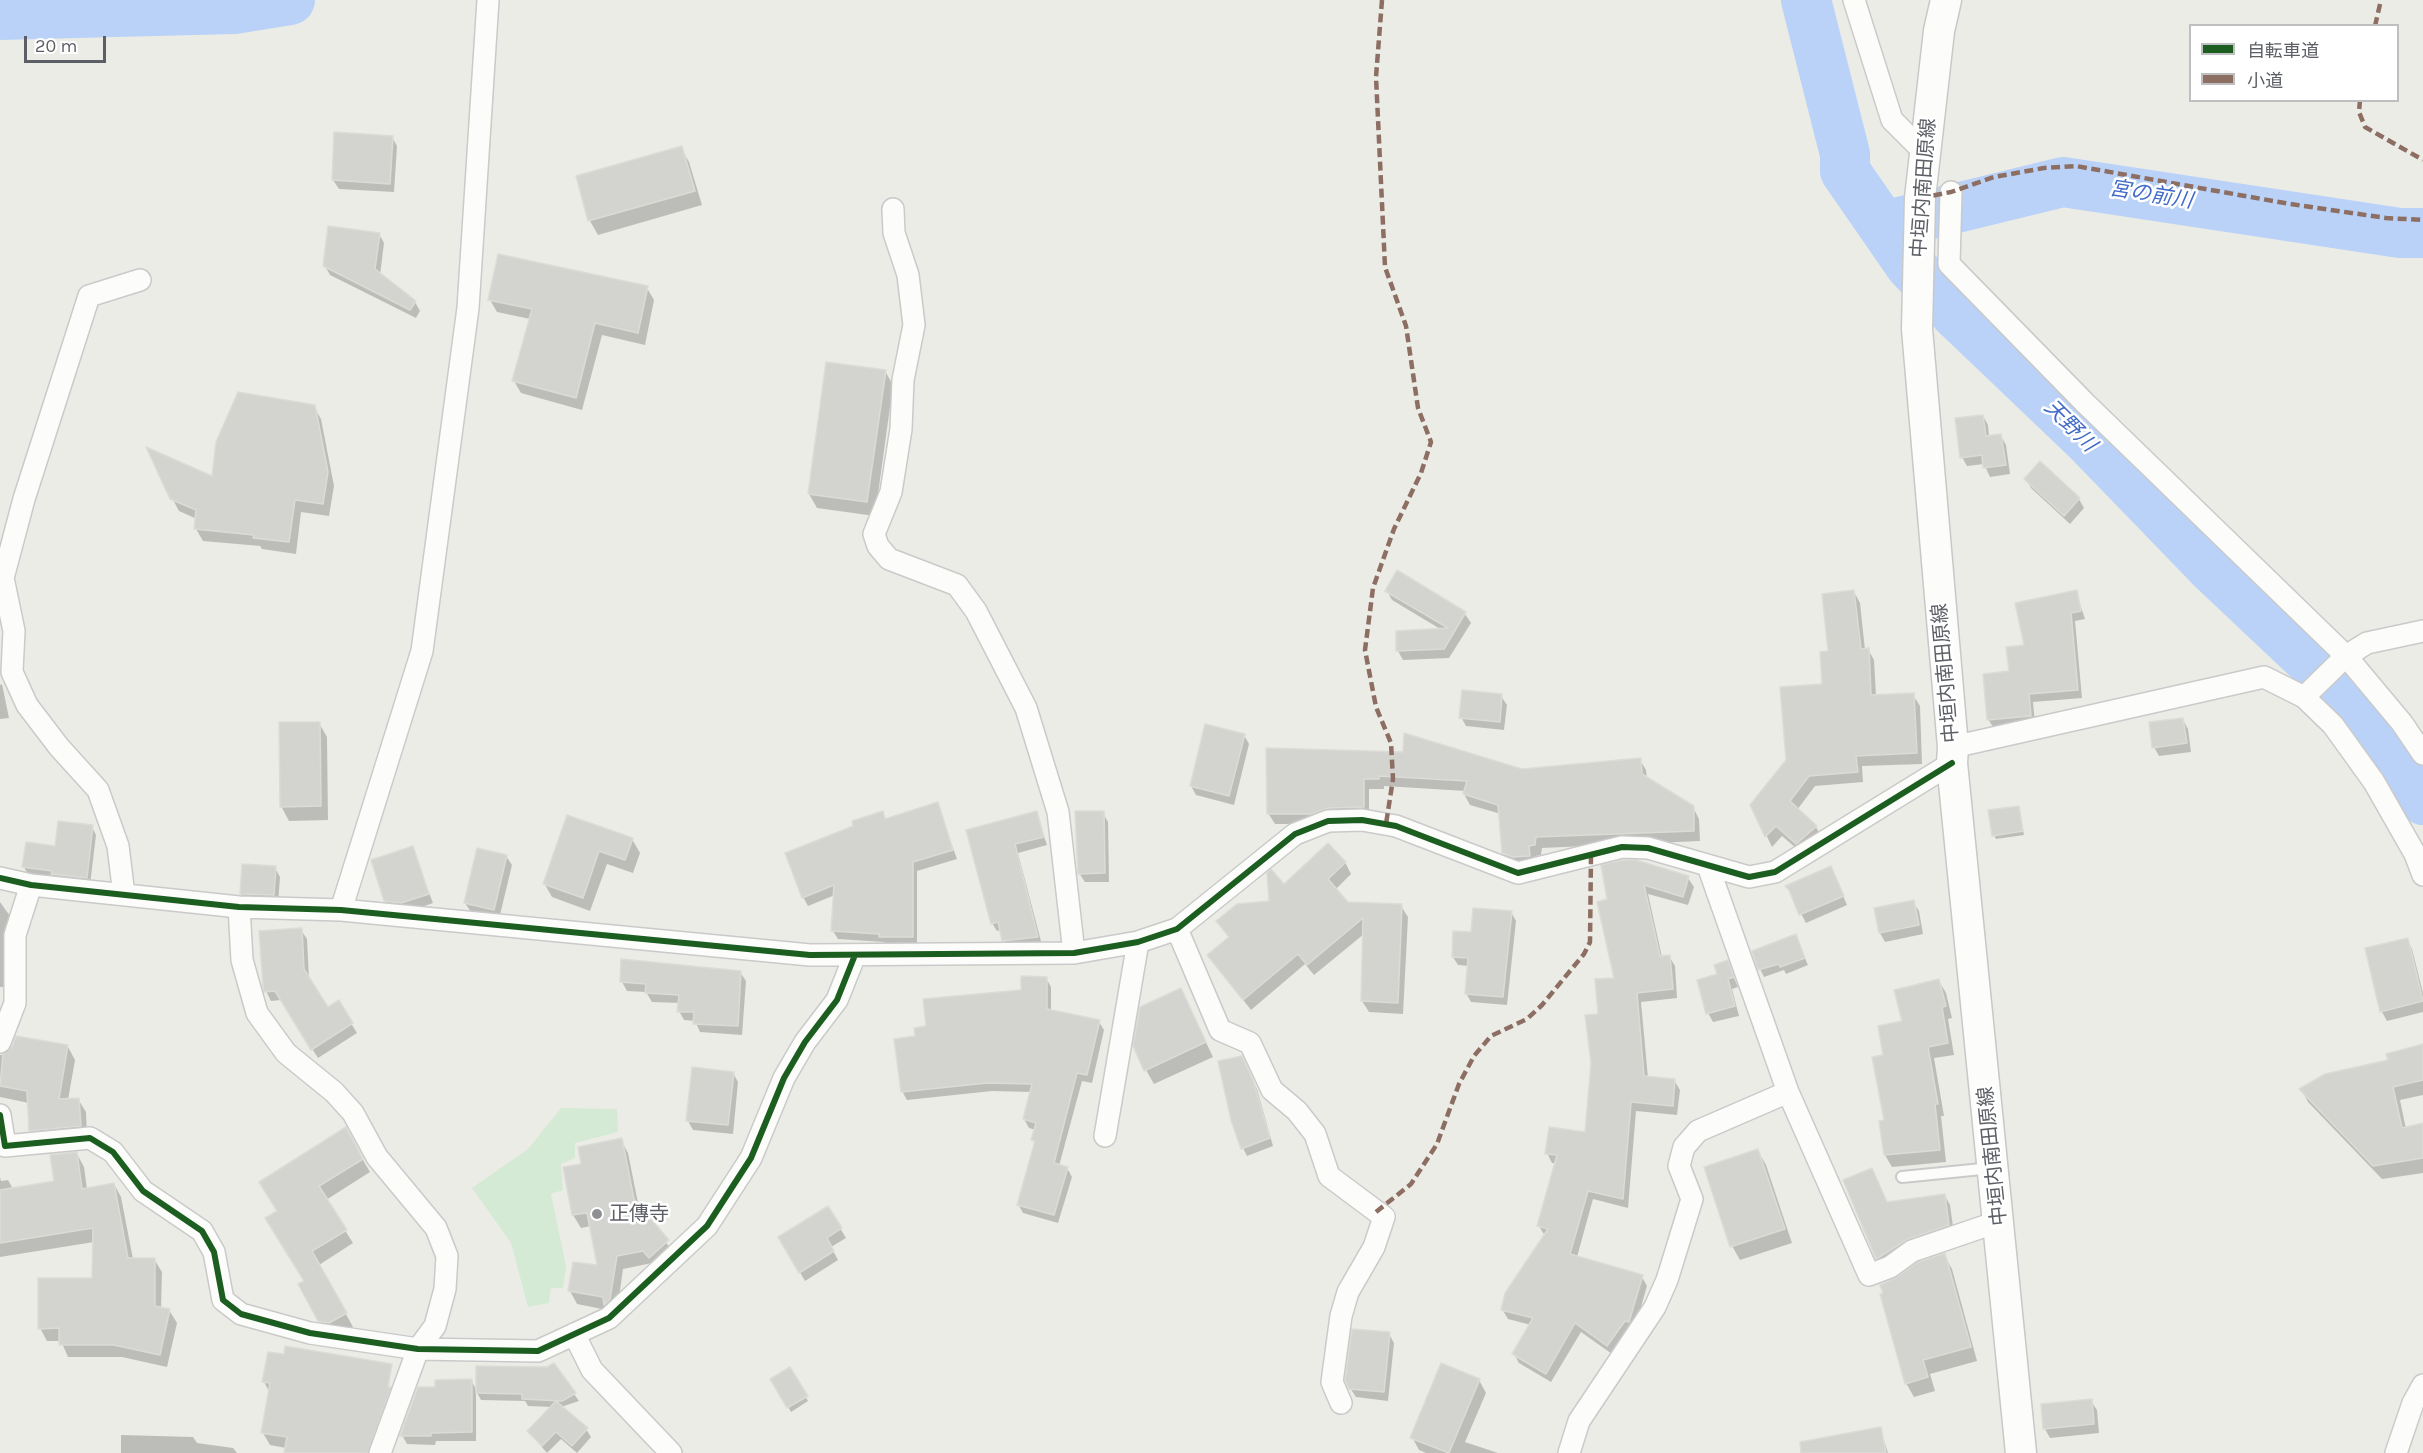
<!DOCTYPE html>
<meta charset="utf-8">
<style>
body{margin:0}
#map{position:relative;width:2423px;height:1453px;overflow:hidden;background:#ecece7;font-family:Karla,"Noto Sans JP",sans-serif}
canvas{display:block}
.legend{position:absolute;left:2189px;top:24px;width:210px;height:78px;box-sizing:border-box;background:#fff;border:2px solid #bebfc1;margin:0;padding:8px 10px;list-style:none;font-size:18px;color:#5c5f65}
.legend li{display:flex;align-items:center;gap:12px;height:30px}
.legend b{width:30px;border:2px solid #bebfc1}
.scale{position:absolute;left:24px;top:36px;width:82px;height:27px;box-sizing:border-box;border:3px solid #5c5f65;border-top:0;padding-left:8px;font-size:18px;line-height:21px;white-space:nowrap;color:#5c5f65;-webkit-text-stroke:4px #fff;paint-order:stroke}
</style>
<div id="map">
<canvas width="2423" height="1453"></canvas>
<ul class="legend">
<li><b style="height:8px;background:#1b5e20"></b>自転車道</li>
<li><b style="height:8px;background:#8d6e63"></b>小道</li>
</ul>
<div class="scale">20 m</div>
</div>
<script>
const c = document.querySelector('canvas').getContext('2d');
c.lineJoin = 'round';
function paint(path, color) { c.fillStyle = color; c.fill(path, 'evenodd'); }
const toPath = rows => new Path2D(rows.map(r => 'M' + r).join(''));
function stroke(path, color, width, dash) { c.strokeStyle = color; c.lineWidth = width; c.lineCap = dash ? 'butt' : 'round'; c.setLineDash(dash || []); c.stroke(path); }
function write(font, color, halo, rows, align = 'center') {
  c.font = font + ' Karla,"Noto Sans JP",sans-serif'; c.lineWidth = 5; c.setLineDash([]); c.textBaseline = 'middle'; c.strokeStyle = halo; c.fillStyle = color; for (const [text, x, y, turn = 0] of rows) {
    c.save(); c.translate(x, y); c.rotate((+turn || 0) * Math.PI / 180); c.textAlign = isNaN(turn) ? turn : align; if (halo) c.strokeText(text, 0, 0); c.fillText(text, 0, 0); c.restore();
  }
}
const green = toPath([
 [561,1108,617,1109,618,1132,575,1143,575,1158,561,1164,563,1190,551,1194,566,1266,563,1288,551,1288,549,1303,528,1307,511,1243,472,1188,528,1149]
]);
const shadow = toPath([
 [392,137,397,146,394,192,339,189,333,180],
 [681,148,689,162,702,205,598,235,590,221,578,177],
 [379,234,384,243,380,275,415,302,420,311,416,318,330,275,325,266],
 [647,288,654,300,645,345,602,335,582,410,521,393,514,381,530,319,497,312,490,300],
 [885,371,893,385,875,516,817,508,809,494],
 [314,407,321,419,334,486,329,516,301,512,296,554,262,549,260,546,203,541,196,529,197,519,179,511,172,498,213,478],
 [1983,416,1988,425,1989,437,2001,436,2006,445,2010,474,1990,477,1984,464,1967,466,1962,457],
 [2026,479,2079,499,2084,508,2070,524,2031,488],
 [1397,572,1465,614,1471,623,1449,658,1403,660,1398,651,1442,630,1392,600,1387,591],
 [1854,592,1860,603,1865,650,1868,649,1874,660,1876,696,1913,695,1920,706,1922,764,1862,766,1863,782,1815,786,1797,810,1816,827,1822,838,1803,854,1782,836,1772,847,1752,805,1787,761,1824,685,1829,652],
 [2076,592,2085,619,2075,621,2082,698,2033,702,2035,723,1993,727,1988,719,2026,646],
 [2,684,9,718,0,719,0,685],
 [1501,696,1507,705,1504,730,1466,726,1461,717],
 [2183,720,2188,729,2191,752,2159,756,2154,747],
 [319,723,327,737,328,820,289,821,281,806],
 [1244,735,1249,744,1234,805,1196,795,1191,786],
 [1268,750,1522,770,1640,760,1646,770,1647,779,1693,807,1699,819,1700,841,1542,848,1541,855,1535,856,1535,866,1510,864,1504,853,1501,814,1470,805,1464,794,1465,791,1384,786,1384,789,1369,789,1369,818,1319,824,1275,824,1268,813],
 [937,804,957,859,917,871,917,945,886,946,884,942,838,939,833,931,835,895,808,906,803,897,855,827,882,813,886,820],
 [2018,807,2024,835,1996,839,1994,835],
 [1036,813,1047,845,1018,853,1042,945,1008,949,1001,930,997,931,992,923,968,831],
 [1103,813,1108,822,1109,882,1085,882,1079,873],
 [568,817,632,839,640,853,633,873,607,864,590,911,552,897,544,883],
 [92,827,96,835,90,885,28,875,24,867],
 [412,848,433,903,407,912,391,910,386,901],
 [506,856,512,865,499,919,471,912,465,903],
 [1345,862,1351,874,1335,890,1348,903,1401,906,1408,917,1403,1014,1369,1012,1362,1001,1364,934,1314,975,1305,964,1251,1010,1209,956,1229,938,1218,921,1270,902],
 [1603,866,1688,878,1694,887,1688,905,1648,894,1662,957,1669,956,1675,966,1677,998,1641,1002,1648,1078,1674,1080,1680,1090,1677,1115,1636,1111,1628,1208,1593,1199,1577,1257,1642,1277,1647,1286,1634,1331,1612,1354,1581,1332,1551,1382,1519,1363,1514,1354,1531,1325,1508,1319,1502,1309,1545,1236,1539,1226,1557,1163,1552,1163,1547,1153,1587,1134,1600,1015,1616,979],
 [275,868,280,877,278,904,246,903,241,894],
 [1835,877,1847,905,1806,923,1787,887],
 [0,902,10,916,5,940,6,987,0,987],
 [1913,902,1919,911,1923,934,1885,942,1880,933],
 [1511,912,1516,921,1507,1005,1471,1002,1466,993,1469,966,1458,965,1453,957,1472,933],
 [301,930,307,939,309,979,328,1009,338,1002,357,1033,318,1058,281,1000,271,1001,266,991],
 [1795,936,1808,965,1786,974,1784,970,1764,977,1760,969],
 [2407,940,2412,949,2423,993,2423,1012,2387,1021,2382,1012],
 [1727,962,1738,987,1732,989,1739,1016,1713,1022,1708,1013,1719,975],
 [740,972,746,981,742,1035,700,1032,695,1021,684,1020,679,1011,680,1003,652,1002,646,992,627,991,622,982],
 [1046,978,1051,987,1051,1012,1099,1022,1104,1030,1092,1083,1082,1081,1059,1166,1067,1168,1072,1177,1058,1223,1023,1213,1018,1204,1035,1145,1033,1140,1036,1130,1029,1128,1024,1119,1031,1092,992,1091,907,1100,902,1091,917,1038,928,1028,1023,991],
 [1939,981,1946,993,1952,1018,1948,1019,1954,1055,1934,1058,1944,1116,1941,1116,1946,1162,1892,1167,1885,1155,1885,1056,1904,1023],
 [1181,990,1213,1057,1154,1084,1146,1070],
 [17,1038,68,1047,75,1060,68,1100,78,1099,86,1112,87,1139,38,1143,31,1130,29,1103,0,1097,0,1055,8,1054],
 [2423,1045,2423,1095,2400,1100,2406,1129,2423,1124,2423,1173,2382,1179,2308,1102,2301,1089,2390,1061],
 [1246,1066,1257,1089,1273,1146,1247,1156,1243,1148],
 [733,1073,738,1082,733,1134,693,1130,688,1121],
 [345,1129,370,1172,326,1200,353,1243,319,1265,353,1327,337,1336,328,1334,300,1285,306,1282,278,1212],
 [621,1140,628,1153,639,1208,675,1254,658,1270,652,1263,623,1269,617,1312,577,1304,570,1291,599,1267,591,1226,581,1228,573,1215,565,1169,583,1165],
 [1758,1151,1766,1165,1792,1243,1740,1260,1732,1246],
 [77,1154,84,1167,87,1189,114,1184,121,1197,133,1259,154,1259,162,1272,161,1309,169,1310,177,1323,167,1367,122,1357,68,1357,61,1341,47,1341,40,1328,94,1280,94,1242,0,1257,0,1177,1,1181,8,1180,13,1189,55,1182],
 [1872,1169,1888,1204,1945,1196,1950,1205,1954,1234,1882,1267,1877,1258],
 [828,1208,846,1238,831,1247,838,1260,805,1281,780,1238],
 [1944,1255,1952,1269,1977,1361,1930,1374,1935,1391,1914,1397,1906,1383],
 [1389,1334,1394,1343,1388,1401,1356,1397,1350,1388],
 [269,1353,368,1453,286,1453,286,1448,270,1445,263,1433,270,1393,264,1382],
 [790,1369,808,1401,791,1412,772,1379],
 [471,1380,477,1391,574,1394,579,1401,561,1407,586,1429,591,1437,577,1453,561,1439,547,1453,528,1431,552,1407,528,1406,525,1401,481,1400,476,1391,476,1441,436,1441,435,1445,407,1444,402,1435,437,1389],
 [1479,1380,1486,1393,1465,1442,1498,1453,1426,1453,1419,1450,1412,1437],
 [2091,1401,2097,1410,2099,1433,2050,1438,2045,1429],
 [1880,1428,1888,1453,1832,1453],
 [121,1435,193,1437,197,1443,233,1448,237,1453,121,1453]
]);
const river = toPath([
 [1806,0,1845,154,1845,171,1910,265,1959,317,2090,442,2213,569,2338,687,2381,735,2423,800],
 [0,15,234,9,290,0],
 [1883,226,2063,182,2400,233,2423,233]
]);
const building = toPath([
 [334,132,393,136,390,184,332,180,334,132],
 [682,146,695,191,588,221,576,176,682,146],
 [328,226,380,233,375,269,416,301,410,310,323,266,328,226],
 [498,254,648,286,638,333,595,323,576,398,512,381,532,309,488,300,498,254],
 [826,362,886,370,867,502,808,494,826,362],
 [238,392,315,405,328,472,323,504,295,500,289,542,253,538,254,535,194,529,196,510,170,499,146,447,212,476,216,442,238,392],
 [1983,415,1986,436,2001,434,2006,465,1983,468,1982,455,1960,458,1955,418,1983,415],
 [2040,461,2080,498,2064,516,2024,479,2040,461],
 [1397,570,1466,612,1444,649,1396,651,1396,631,1448,628,1385,591,1397,570],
 [1854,590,1861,649,1869,648,1871,695,1914,693,1917,753,1856,756,1858,772,1809,776,1790,801,1817,826,1796,844,1776,826,1765,837,1750,805,1786,760,1780,687,1822,684,1820,652,1828,651,1822,594,1854,590],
 [2077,590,2081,611,2071,613,2078,690,2029,694,2031,716,1987,720,1983,674,2009,671,2006,647,2024,645,2015,603,2077,590],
 [1462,690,1502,694,1500,722,1459,718,1462,690],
 [2183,718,2187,743,2152,748,2149,722,2183,718],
 [279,722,320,722,321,806,280,807,279,722],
 [1205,724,1245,734,1229,796,1190,786,1205,724],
 [1404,733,1522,769,1641,758,1642,774,1694,806,1694,831,1536,837,1535,845,1529,846,1530,856,1513,857,1502,853,1498,805,1463,794,1467,781,1379,776,1379,779,1364,779,1364,807,1328,808,1312,814,1267,814,1266,748,1403,752,1404,733],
 [938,802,953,850,913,862,913,937,879,937,879,934,831,931,834,885,802,898,785,853,853,826,852,821,883,811,885,819,938,802],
 [2019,806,2023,831,1992,836,1988,810,2019,806],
 [1037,811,1044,837,1015,844,1038,937,1002,941,998,922,991,924,966,830,1037,811],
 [1075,811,1104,811,1105,873,1078,874,1075,811],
 [567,815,633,838,625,860,599,851,583,898,543,884,567,815],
 [58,821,93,825,87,878,51,874,52,871,22,867,26,842,55,846,58,821],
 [1328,843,1346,862,1328,879,1348,902,1402,904,1398,1003,1361,1001,1363,918,1307,965,1298,954,1243,1000,1207,955,1229,937,1216,921,1237,904,1269,901,1267,873,1271,869,1284,884,1328,843],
 [413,846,429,894,401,903,384,901,371,860,413,846],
 [477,848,507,855,494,910,464,903,477,848],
 [1623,860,1636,860,1689,876,1683,897,1644,885,1660,956,1670,955,1673,989,1637,993,1644,1076,1675,1079,1673,1106,1631,1102,1623,1199,1588,1191,1570,1254,1643,1275,1629,1322,1625,1321,1607,1346,1575,1323,1546,1374,1512,1354,1533,1318,1501,1310,1505,1293,1548,1229,1537,1226,1557,1155,1545,1154,1549,1127,1585,1132,1591,1063,1585,1015,1598,1014,1595,979,1614,978,1597,902,1607,899,1601,865,1623,860],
 [242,864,276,866,274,895,240,894,242,864],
 [1831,866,1844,896,1799,915,1789,890,1785,886,1831,866],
 [1914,900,1919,925,1879,933,1874,908,1914,900],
 [1473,908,1512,911,1503,997,1465,994,1468,958,1452,957,1453,931,1471,932,1473,908],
 [302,928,304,969,328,1007,339,1000,353,1023,311,1050,275,991,264,992,263,986,259,931,302,928],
 [1796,934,1805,958,1780,967,1779,964,1758,970,1752,951,1796,934],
 [2408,938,2423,1001,2380,1012,2365,948,2408,938],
 [621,959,741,971,738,1026,693,1024,694,1012,677,1012,679,995,645,993,646,984,620,982,621,959],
 [1728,960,1734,977,1728,979,1735,1006,1706,1014,1697,980,1717,974,1714,965,1728,960],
 [1021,976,1047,977,1047,1009,1100,1020,1087,1075,1077,1073,1054,1163,1068,1167,1054,1215,1017,1205,1035,1141,1031,1140,1036,1123,1023,1119,1032,1084,987,1083,901,1092,894,1039,915,1036,914,1028,926,1026,923,999,1021,990,1021,976],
 [1939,979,1946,1006,1942,1007,1948,1043,1928,1047,1938,1104,1935,1104,1940,1150,1884,1155,1879,1121,1884,1120,1872,1057,1883,1055,1878,1026,1902,1021,1894,990,1939,979],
 [1181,988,1206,1042,1144,1071,1133,1046,1140,1007,1181,988],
 [16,1036,68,1045,59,1099,79,1098,81,1126,29,1131,27,1091,0,1086,3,1054,12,1047,16,1036],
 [2423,1044,2423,1080,2393,1087,2402,1128,2423,1123,2423,1158,2373,1166,2299,1089,2325,1074,2388,1060,2386,1054,2423,1044],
 [1242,1056,1253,1080,1270,1138,1241,1149,1231,1120,1218,1061,1242,1056],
 [692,1067,734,1072,728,1125,686,1121,692,1067],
 [346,1127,363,1159,319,1186,347,1230,312,1251,347,1313,329,1323,318,1321,298,1284,304,1281,265,1218,277,1211,259,1182,346,1127],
 [622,1138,634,1199,669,1240,649,1258,643,1251,617,1256,610,1299,604,1305,603,1297,568,1291,573,1262,597,1265,587,1213,572,1215,563,1167,581,1164,578,1147,622,1138],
 [1758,1149,1785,1229,1730,1247,1704,1167,1758,1149],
 [77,1152,82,1189,114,1183,128,1258,155,1258,155,1306,170,1309,160,1355,114,1345,59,1345,59,1328,38,1329,38,1278,92,1278,93,1228,0,1243,0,1190,54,1181,50,1155,77,1152],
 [1872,1168,1887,1202,1945,1194,1949,1225,1908,1239,1876,1259,1843,1180,1872,1168],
 [828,1206,842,1228,827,1238,834,1251,799,1273,778,1237,828,1206],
 [1945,1253,1971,1347,1923,1360,1928,1377,1905,1384,1880,1294,1883,1293,1880,1285,1897,1277,1918,1262,1945,1253],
 [1352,1329,1390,1332,1384,1392,1349,1389,1345,1380,1352,1329],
 [285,1346,392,1364,388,1387,391,1387,368,1453,284,1453,287,1437,261,1433,270,1383,262,1382,268,1352,284,1354,285,1346],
 [554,1363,576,1393,562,1401,522,1399,522,1394,476,1393,476,1366,547,1367,554,1363],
 [1441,1363,1480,1379,1449,1453,1410,1438,1441,1363],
 [790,1367,808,1396,787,1408,770,1379,790,1367],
 [472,1379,472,1432,431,1433,431,1436,400,1436,418,1387,435,1387,435,1380,472,1379],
 [2092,1399,2094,1424,2043,1429,2041,1404,2092,1399],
 [556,1401,588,1428,572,1446,556,1432,542,1446,527,1431,556,1401],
 [1881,1427,1886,1453,1801,1453,1800,1442,1881,1427]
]);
const lane = toPath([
 [1902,1177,1992,1168]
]);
const street = toPath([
 [1854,0,1892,120,1924,152],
 [1951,192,1949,264,2084,402,2346,656,2402,723,2423,754],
 [893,209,894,233,908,275,914,325,903,380,901,429,891,492,874,534,878,546,889,559,957,585,976,611,1026,708,1058,812,1074,953],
 [2304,697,2346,656,2367,643,2423,631],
 [1953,747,2264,677,2304,697,2333,725,2374,782,2415,854,2423,875],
 [1708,866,1788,1092,1869,1275,1890,1267,1912,1251,2000,1221],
 [0,878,31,885,239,907,341,910,810,955,1074,953,1138,942,1177,929,1295,834,1328,821,1362,820,1396,826,1518,873,1622,847,1648,848,1749,877,1775,872,1952,763],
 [124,895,118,846,98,790,59,747,27,705,12,672,14,631,3,578,24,499,89,296,140,280],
 [239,907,242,960,257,1013,286,1053,334,1092,353,1113,377,1157,436,1228,447,1256,445,1289,435,1326,418,1349,380,1453],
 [341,910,422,651,468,308,488,0],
 [1177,929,1220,1030,1250,1043,1272,1090,1297,1111,1315,1134,1329,1176,1384,1217,1374,1247,1348,1292,1341,1316,1332,1382,1341,1403],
 [0,1042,15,1003,15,935,31,885],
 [0,1115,5,1146,90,1138,113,1152,143,1191,202,1231,214,1252,223,1300,241,1314,310,1333,418,1349,538,1351,609,1318,707,1226,751,1158,784,1078,805,1042,837,1000,855,955],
 [1105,1136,1138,942],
 [574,1334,592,1370,671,1453],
 [1569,1453,1579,1421,1655,1307,1667,1280,1692,1199,1679,1166,1684,1147,1698,1131,1788,1092],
 [2396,1453,2413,1403,2423,1385]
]);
const secondary = toPath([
 [1946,0,1939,31,1920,198,1917,329,1953,747,1952,763,2021,1453]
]);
const quiet = toPath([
 [1382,0,1376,77,1385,267,1406,326,1418,408,1431,442,1421,473,1394,529,1373,588,1365,650,1376,707,1391,743,1393,779,1386,824],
 [2375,26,2381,0],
 [2360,100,2359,112,2365,127,2423,160],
 [1920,198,1951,192,1994,177,2044,168,2076,166,2290,204,2386,218,2423,220],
 [1376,1212,1411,1184,1437,1144,1459,1084,1474,1056,1491,1036,1527,1019,1542,1005,1584,954,1590,942,1591,855]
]);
const cycleway = toPath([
 [0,878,31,885,239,907,341,910,810,955,1074,953,1138,942,1177,929,1295,834,1328,821,1362,820,1396,826,1518,873,1622,847,1648,848,1749,877,1775,872,1952,763],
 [0,1115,5,1146,90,1138,113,1152,143,1191,202,1231,214,1252,223,1300,241,1314,310,1333,418,1349,538,1351,609,1318,707,1226,751,1158,784,1078,805,1042,837,1000,855,955]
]);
const markers = [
 [597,1214,6,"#8e9092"]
];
const streetNames = [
 ["中垣内南田原線",1924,188,-86],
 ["中垣内南田原線",1946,673,-95],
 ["中垣内南田原線",1993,1156,-96]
];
const poiNames = [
 ["正傳寺",609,1214]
];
const waterNames = [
 ["宮の前川",2151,195,9],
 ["天野川",2070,426,45]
];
paint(green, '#d4ead5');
paint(shadow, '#0003');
stroke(river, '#bad2f8', 50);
paint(building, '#d3d3d0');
stroke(building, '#dcdbd6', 1.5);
stroke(lane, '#c9cac9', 14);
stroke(street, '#c9cac9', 24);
stroke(secondary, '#c8c8c8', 33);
stroke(lane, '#fcfcfb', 10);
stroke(street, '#fcfcfb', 21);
stroke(secondary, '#fcfcfb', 30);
stroke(quiet, '#8d6e63', 4.5, [9, 4.5]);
stroke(cycleway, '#1b5e20', 6);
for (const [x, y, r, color] of markers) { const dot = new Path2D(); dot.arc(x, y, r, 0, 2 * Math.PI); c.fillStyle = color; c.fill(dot); stroke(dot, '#fff', 2); }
write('20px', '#5c5f65', '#fff', streetNames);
write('20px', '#5c5f65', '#fff', poiNames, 'left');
write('italic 21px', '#426bc8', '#fff', waterNames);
</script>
